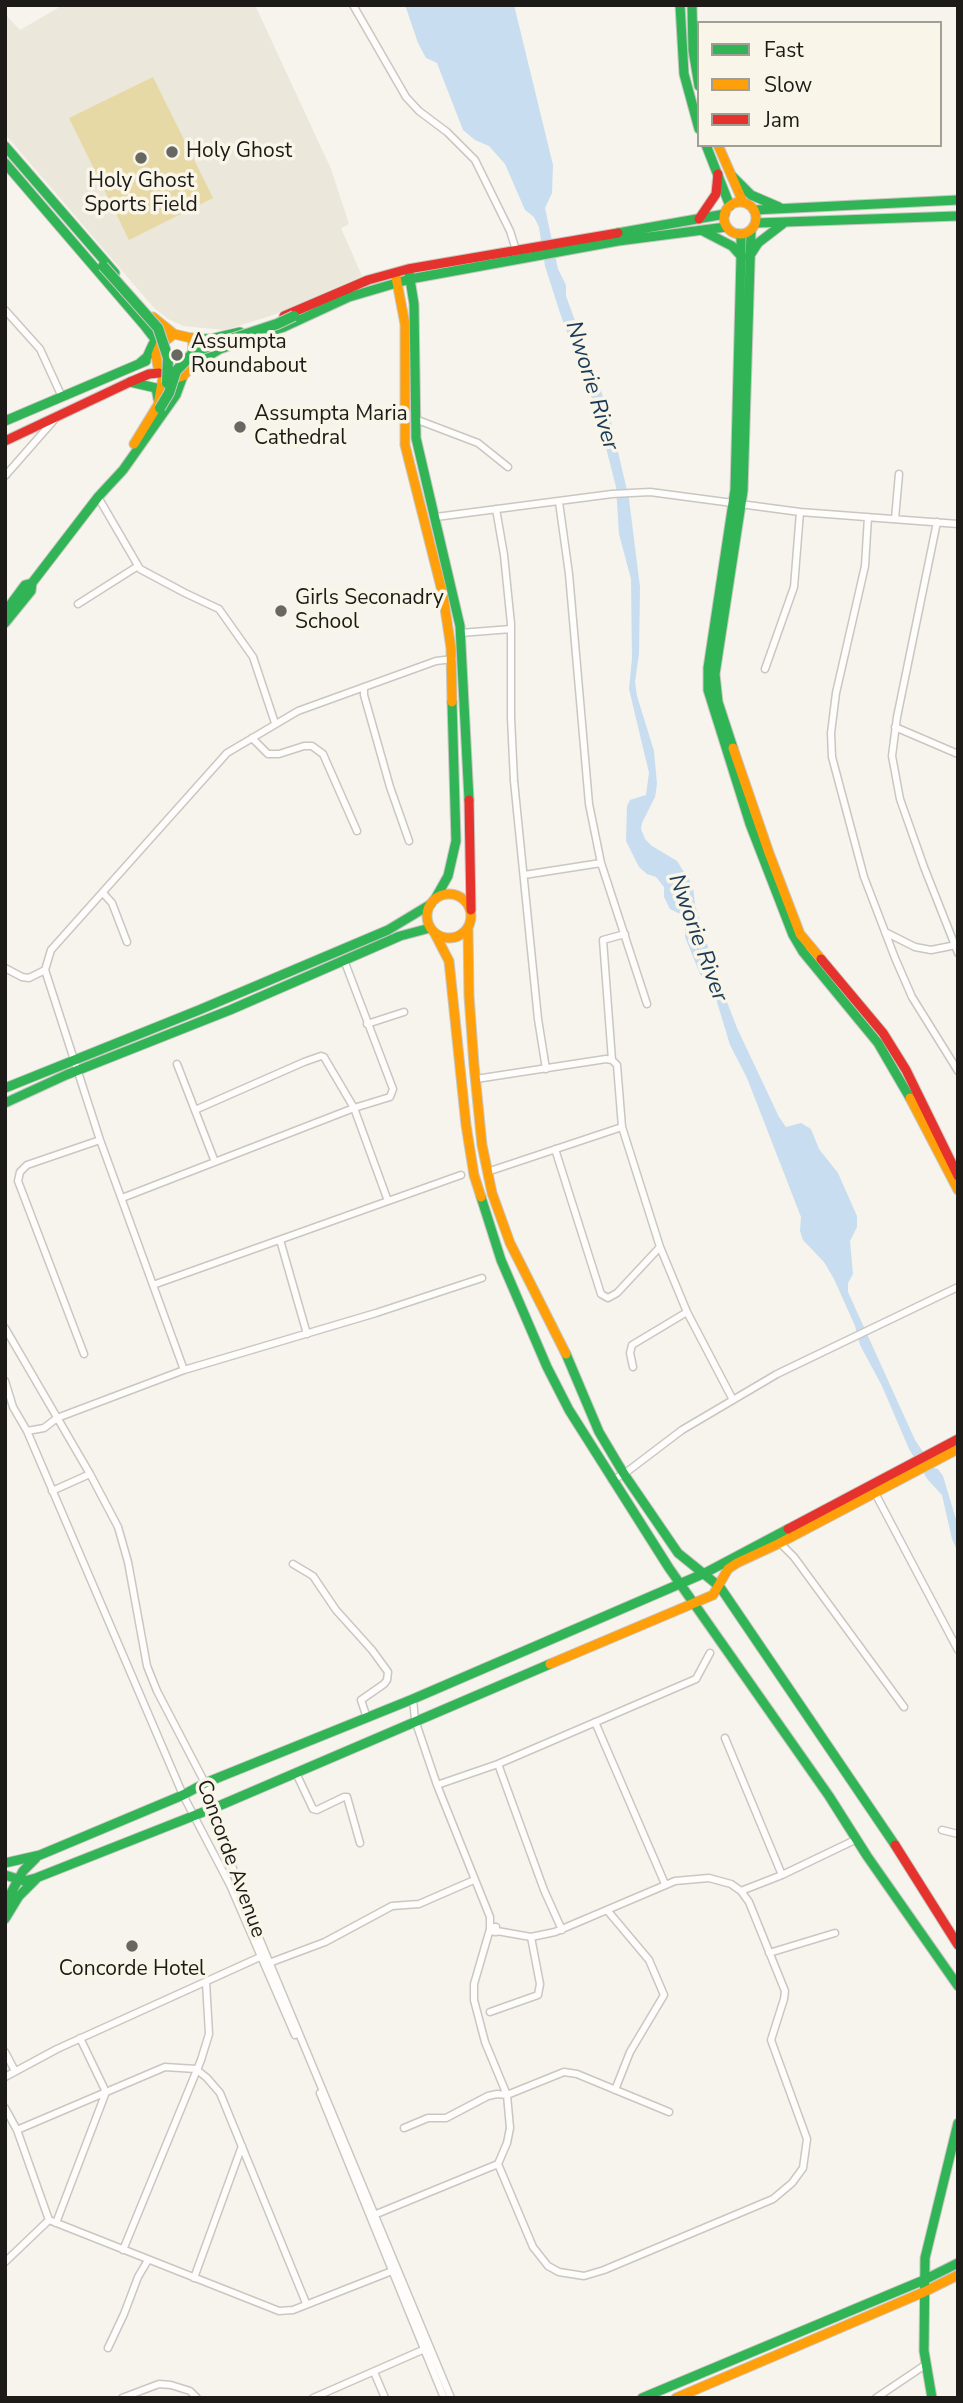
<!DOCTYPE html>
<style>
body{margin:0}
#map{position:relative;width:963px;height:2403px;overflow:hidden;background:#f6f4ec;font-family:"Nunito Sans",sans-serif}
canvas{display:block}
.frame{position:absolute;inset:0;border:7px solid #1c1b17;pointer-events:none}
.legend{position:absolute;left:697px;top:21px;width:245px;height:126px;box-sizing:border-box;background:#f9f6e9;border:2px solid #a19e95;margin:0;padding:9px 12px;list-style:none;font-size:21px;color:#1c1b17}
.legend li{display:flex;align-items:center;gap:14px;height:35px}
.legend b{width:35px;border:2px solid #a19e95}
</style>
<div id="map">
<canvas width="963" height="2403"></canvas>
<div class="frame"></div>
<ul class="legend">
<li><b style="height:9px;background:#30b455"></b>Fast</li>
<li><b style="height:9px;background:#ff9f0a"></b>Slow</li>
<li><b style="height:9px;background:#e5322d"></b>Jam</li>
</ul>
</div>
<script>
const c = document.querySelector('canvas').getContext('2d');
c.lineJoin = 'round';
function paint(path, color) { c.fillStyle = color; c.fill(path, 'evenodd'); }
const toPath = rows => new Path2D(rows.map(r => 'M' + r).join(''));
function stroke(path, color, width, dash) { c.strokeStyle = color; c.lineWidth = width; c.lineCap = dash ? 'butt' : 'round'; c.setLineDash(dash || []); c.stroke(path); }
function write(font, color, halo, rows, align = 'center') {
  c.font = font + ' "Nunito Sans",sans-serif'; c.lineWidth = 7; c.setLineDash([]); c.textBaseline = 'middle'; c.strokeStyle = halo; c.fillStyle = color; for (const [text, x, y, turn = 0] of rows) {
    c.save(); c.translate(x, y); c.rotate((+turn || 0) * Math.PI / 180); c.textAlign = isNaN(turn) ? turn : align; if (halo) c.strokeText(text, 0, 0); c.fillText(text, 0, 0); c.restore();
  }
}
const built = toPath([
 [63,5,255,5,331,169,349,224,341,228,362,276,273,315,225,330,183,326,168,319,154,308,5,134,5,14,20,30]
]);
const green = toPath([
 [153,77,213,198,129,240,69,118]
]);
const water = toPath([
 [405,5,514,5,553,165,552,193,545,208,558,269,566,285,566,296,609,413,629,499,640,587,639,654,635,682,637,696,654,751,657,784,655,797,642,823,641,829,645,839,652,846,677,861,693,886,695,905,717,976,737,1028,779,1117,786,1127,801,1123,811,1129,819,1149,838,1173,857,1216,857,1227,850,1241,853,1274,848,1283,848,1292,915,1440,934,1468,938,1469,943,1476,958,1526,958,1552,952,1539,942,1495,928,1480,909,1449,882,1386,860,1345,855,1326,834,1279,824,1262,803,1240,800,1231,801,1217,747,1078,730,1045,714,992,700,974,685,937,685,921,682,915,670,909,664,897,664,887,656,877,647,874,639,867,626,841,627,806,630,800,646,795,649,773,629,689,632,658,631,579,619,534,616,487,597,412,560,313,545,266,539,227,534,217,525,210,505,164,489,146,475,140,463,130,437,63,426,58,418,43]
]);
const street = toPath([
 [353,5,406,97,419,111,447,132,475,160,510,231,516,250],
 [5,310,40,349,62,397],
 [415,419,478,443,508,467],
 [5,476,55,419],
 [98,497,140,569,185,593,219,609,253,657,275,723],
 [496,509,504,555,511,624,511,718,514,781,538,1019,546,1069],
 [436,517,612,494,650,492,800,512,958,524],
 [868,517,865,566,836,693,831,733,832,757,864,877,895,958,912,997,958,1071],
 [895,519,899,474],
 [937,522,897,717,892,756,900,799,924,867,958,953],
 [78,604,138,566],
 [460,633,511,629],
 [765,669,794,587,800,512],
 [364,687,364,695,390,787,409,841],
 [895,727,958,754],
 [252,738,268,754,279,754,304,746,312,746,323,754,357,831],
 [601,863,647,1004],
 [524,875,601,863,589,804,569,574,559,502],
 [103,893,112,903,127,942],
 [885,932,915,947,931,950,956,945],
 [5,968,22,977,29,978,45,970,51,950,227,753,298,711,436,661,453,659],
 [45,970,100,1140,184,1370],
 [367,1024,404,1012],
 [612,1060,603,940,625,934],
 [177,1064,215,1162],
 [476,1079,606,1059,612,1060,617,1065,622,1127,660,1247,687,1312,733,1400],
 [195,1110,304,1062,321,1056,324,1057,354,1108,388,1201],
 [555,1149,601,1294,608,1298,617,1293,660,1247],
 [487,1172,622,1127],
 [122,1198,354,1108,390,1097,393,1089,344,960],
 [280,1240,307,1334],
 [153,1285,461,1175],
 [5,1328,90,1474,118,1527,128,1562,147,1666,157,1691,205,1783,215,1808,240,1892,451,2398],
 [84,1354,18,1181,20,1172,27,1165,100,1140],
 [633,1367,630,1353,632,1345,687,1312],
 [5,1381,13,1407,27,1431,183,1795,230,1885,295,2035],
 [27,1431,44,1428,57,1418,184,1370,376,1313,482,1278],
 [612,1480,624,1474,682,1430,777,1374,958,1287],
 [52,1491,90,1474],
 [875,1493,958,1650],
 [780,1543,794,1557,904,1707],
 [293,1564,313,1576,336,1610,372,1650,388,1672,387,1680,384,1684,361,1700,367,1718],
 [413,1699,415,1720,437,1785,490,1917,490,1931,496,1932,496,1927,492,1927],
 [595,1722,665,1884],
 [725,1738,782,1875],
 [498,1764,544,1890,562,1930],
 [296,1773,313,1809,317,1810,344,1797,347,1797,360,1843],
 [437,1785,498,1764,696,1679,710,1653],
 [942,1830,958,1834],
 [741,1891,782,1875,857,1839],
 [607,1910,649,1960,664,1995,630,2052,615,2090],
 [497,1931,531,1937,555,1932,675,1881,709,1878,731,1884,741,1891,749,1902,785,1991,784,1999,771,2040,807,2139,803,2168,792,2183,773,2199,604,2270,584,2276,559,2272,548,2266,533,2247,498,2164],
 [769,1953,835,1933],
 [269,1963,325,1942,392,1906,419,1904,474,1880],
 [490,2012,538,1995,540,1984,531,1937],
 [5,2052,15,2071],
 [5,2077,57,2049,260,1957],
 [320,2093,444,2398],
 [5,2108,17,2130,49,2220],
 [404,2128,428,2118,446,2118,488,2096,497,2094,507,2095,564,2072,577,2074,669,2112],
 [17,2130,165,2067,196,2069,207,2078,220,2093,306,2303],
 [374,2215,498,2164,507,2143,510,2128,507,2095,485,2042,474,2000,474,1984,490,1929],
 [56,2223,106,2092,80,2038],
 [123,2250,201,2060,209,2034,206,1982],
 [5,2262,49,2220,279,2311,293,2310,392,2271],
 [194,2278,242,2146],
 [108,2348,124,2314,138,2277,148,2260],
 [374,2372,385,2398],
 [122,2398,159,2384,171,2385,190,2391,197,2398],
 [313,2398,427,2348],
 [876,2398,925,2365]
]);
const fast = toPath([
 [680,5,684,74,699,129],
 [692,5,693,50,699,86],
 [706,145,730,206],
 [5,146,115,273],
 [5,163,144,325,154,338,157,349],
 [732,176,751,195,779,207],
 [754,210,958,200],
 [756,223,958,216],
 [703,231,732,246,741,256],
 [618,233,725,214],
 [738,234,741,237,741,256,735,490,708,668,708,690,750,824,793,935,803,952,878,1043,910,1098],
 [749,257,758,243,784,223],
 [409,273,414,304,416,438,460,626,469,800],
 [191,338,210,339,240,332],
 [140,363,147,357,153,344],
 [192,366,220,349,284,327,349,297,410,279,618,241,726,227],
 [130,382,156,388,158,399],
 [5,421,146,361],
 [5,612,25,585,32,583],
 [5,623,31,591,32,583,98,497,123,470,176,395,183,376],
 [733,748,718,702,715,674,743,491,751,231],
 [435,899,448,876,456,841,452,702],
 [5,1088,199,1010,388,930,431,904],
 [5,1103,66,1075,230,1010,400,936,430,928],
 [481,1197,501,1260,547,1367,569,1410,669,1568,829,1796,867,1856,958,1986],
 [566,1354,599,1432,624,1474,678,1553,720,1587,895,1845],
 [5,1863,40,1855,183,1795,205,1783,413,1699,705,1573,788,1529],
 [5,1875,24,1881,36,1878,221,1805,550,1664],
 [5,1904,23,1871,36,1858],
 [5,1919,19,1896,36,1879],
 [642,2398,924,2280,958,2263],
 [932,2398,924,2351,925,2258,958,2123]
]);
const slow = toPath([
 [718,145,743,202],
 '724 218a16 16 0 1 1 32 0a16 16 0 1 1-32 0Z',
 [396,277,405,324,405,445,443,595,451,648,452,702],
 [153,317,174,334,191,338,193,342,192,366,183,376,170,380,159,373,156,355,160,345,174,334],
 [134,444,158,405,163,377],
 [733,748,769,853,800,934,821,959],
 '427 916a22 22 0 1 1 44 0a22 22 0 1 1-44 0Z',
 [468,928,469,996,474,1065,482,1145,492,1193,510,1243,566,1354],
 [434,932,449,961,466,1125,474,1175,481,1197],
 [910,1098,958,1190],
 [550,1664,713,1595,728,1569,737,1563,780,1543,958,1449],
 [676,2398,924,2292,958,2275]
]);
const jam = toPath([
 [699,219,716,194,718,174],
 [284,316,368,280,408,269,618,233],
 [5,441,130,382,149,374,159,373],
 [469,800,471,910],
 [821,959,883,1033,906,1070,958,1176],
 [788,1529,958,1439],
 [895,1845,958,1945]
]);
const fastBridge = toPath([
 [103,266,158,328,168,358,167,383],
 [160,408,169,393,176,371,195,351,277,324,294,316]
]);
const markers = [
 [172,152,7,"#686762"],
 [141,158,7,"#686762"],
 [177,355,7,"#686762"],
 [240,427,7,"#686762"],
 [281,611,7,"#686762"],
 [132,1946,7,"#686762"]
];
const poiNames = [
 ["Holy Ghost",186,152],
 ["Holy Ghost",141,182,"center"],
 ["Sports Field",141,206,"center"],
 ["Assumpta",191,343],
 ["Roundabout",191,367],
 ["Assumpta Maria",254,415],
 ["Cathedral",254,439],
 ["Girls Seconadry",295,599],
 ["School",295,623],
 ["Concorde Hotel",132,1970,"center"]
];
const streetNames = [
 ["Concorde Avenue",230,1859,70]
];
const waterNames = [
 ["Nworie River",591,386,73],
 ["Nworie River",697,938,70]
];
paint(built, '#ebe7da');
paint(green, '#e6d9a6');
paint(water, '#c8ddef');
stroke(street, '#c8c7c1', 9);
stroke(fast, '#c8c7c1', 11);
stroke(slow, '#c8c7c1', 11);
stroke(jam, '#c8c7c1', 11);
stroke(street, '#fefdfc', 6);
stroke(fast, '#30b455', 9);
stroke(slow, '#ff9f0a', 9);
stroke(jam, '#e5322d', 9);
stroke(fastBridge, '#c8c7c1', 12, []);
stroke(fastBridge, '#30b455', 10);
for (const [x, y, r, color] of markers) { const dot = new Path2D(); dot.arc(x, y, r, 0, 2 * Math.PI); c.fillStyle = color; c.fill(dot); stroke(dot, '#f9f6e9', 2.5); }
write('21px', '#1c1b17', '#f9f6e9', poiNames, 'left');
write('21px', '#1c1b17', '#f9f6e9', streetNames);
write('italic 23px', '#1a3a58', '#f9f6e9', waterNames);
</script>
